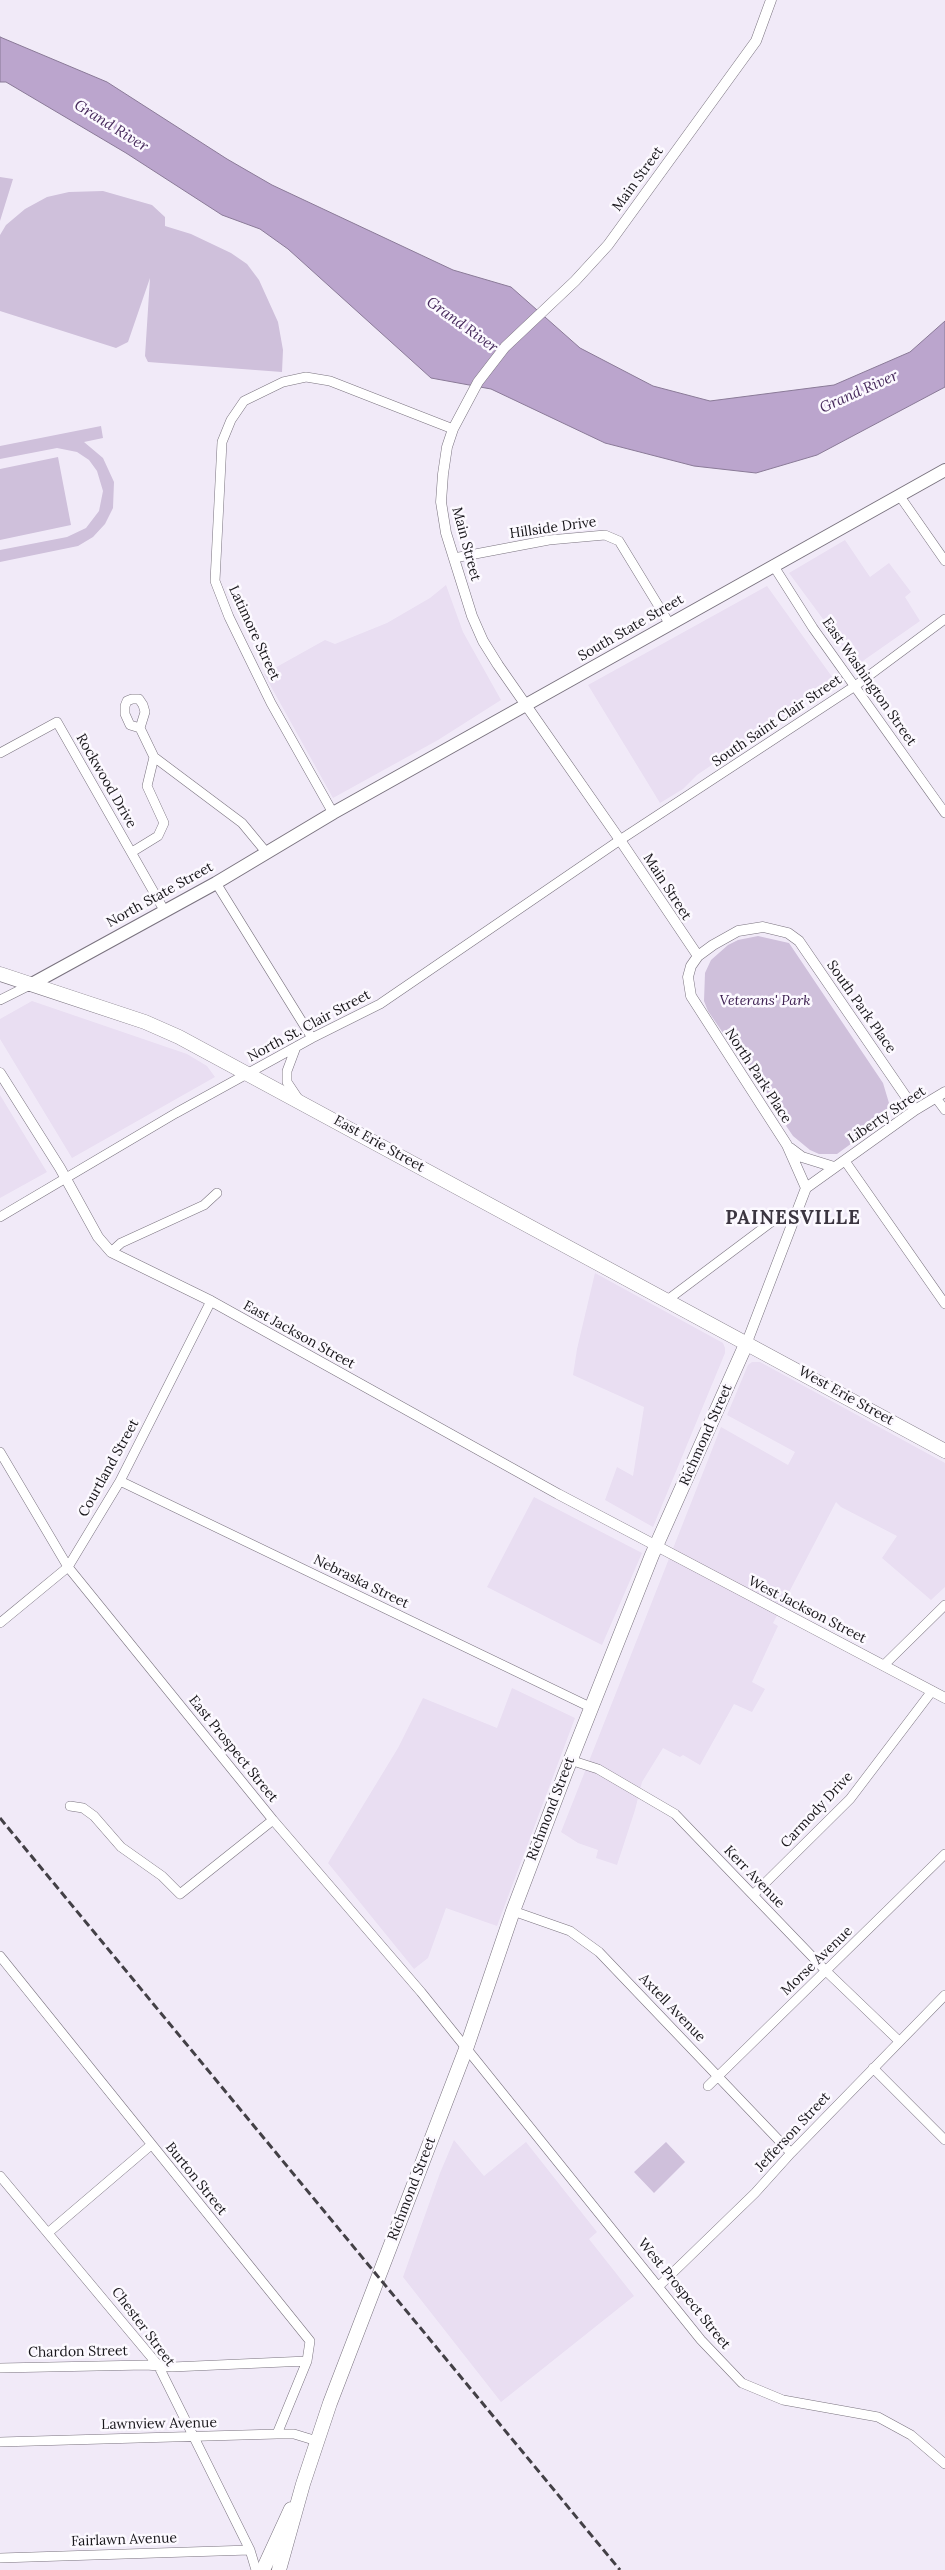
<!DOCTYPE html>
<style>
body{margin:0}
canvas{display:block;background:#f1eaf8}
</style>
<canvas width="945" height="2570"></canvas>
<script>
const c = document.querySelector('canvas').getContext('2d');
c.lineJoin = 'round';
function paint(path, color) { c.fillStyle = color; c.fill(path, 'evenodd'); }
const toPath = rows => new Path2D(rows.map(r => 'M' + r).join(''));
function stroke(path, color, width, dash) { c.strokeStyle = color; c.lineWidth = width; c.lineCap = dash ? 'butt' : 'round'; c.setLineDash(dash || []); c.stroke(path); }
function write(font, color, halo, rows, align = 'center') {
  c.font = font + ' Lora,serif'; c.lineWidth = 5; c.setLineDash([]); c.textBaseline = 'middle'; c.strokeStyle = halo; c.fillStyle = color; for (const [text, x, y, turn = 0] of rows) {
    c.save(); c.translate(x, y); c.rotate((+turn || 0) * Math.PI / 180); c.textAlign = isNaN(turn) ? turn : align; if (halo) c.strokeText(text, 0, 0); c.fillText(text, 0, 0); c.restore();
  }
}
const built = toPath([
 [845,540,870,577,889,563,911,592,905,597,920,621,857,665,789,573],
 [446,585,463,632,501,700,438,740,333,798,264,674,325,640,335,644,387,623,430,598],
 [767,586,835,681,697,775,683,789,660,803,588,685],
 [32,1001,187,1054,207,1066,215,1077,72,1158,0,1039,0,1019],
 [0,1095,47,1172,0,1198],
 [595,1273,723,1343,725,1348,725,1353,653,1527,605,1500,617,1467,633,1476,644,1407,573,1375,577,1349],
 [752,1362,760,1362,945,1463,945,1587,931,1600,882,1558,897,1536,841,1507,836,1502,773,1623,778,1626,752,1682,765,1689,752,1712,734,1704,700,1765,683,1755,680,1757,663,1748,642,1782,635,1810,617,1865,596,1858,598,1850,578,1843,561,1832,721,1427,788,1465,795,1452,727,1415,748,1365],
 [534,1497,642,1553,602,1645,487,1587],
 [512,1688,575,1718,497,1926,446,1908,428,1958,414,1969,328,1863,398,1748,423,1698,497,1728],
 [454,2140,484,2176,526,2142,597,2232,589,2239,634,2296,501,2402,403,2277,440,2173]
]);
const green = toPath([
 [0,177,13,179,0,221],
 [103,191,152,205,165,217,165,226,191,234,231,253,247,264,259,280,278,322,283,350,282,372,148,362,145,356,150,278,128,342,116,348,0,311,0,235,6,225,25,209,47,197,69,192],
 [101,426,103,438,84,442,103,458,114,482,113,508,105,524,93,537,78,546,0,562,0,550,67,537,86,528,99,511,103,491,97,471,89,460,77,452,57,448,0,459,0,446],
 [58,457,71,525,0,540,0,469],
 [758,936,789,943,883,1083,889,1103,885,1116,859,1138,837,1154,819,1154,810,1150,793,1136,708,1011,704,1001,705,973,711,960,728,945,738,940],
 [666,2142,685,2162,654,2193,634,2172]
]);
const water = toPath([
 [0,37,107,82,227,159,272,185,453,270,511,287,580,348,653,386,710,401,834,385,910,352,945,321,945,387,817,455,756,473,694,466,605,443,491,389,431,378,288,249,260,229,222,215,126,153,6,82,0,82,0,37]
]);
const minor = toPath([
 [899,495,945,561],
 [454,558,549,540,605,535,619,541,669,623],
 [773,565,813,628,945,813],
 [132,699,139,699,143,705,145,712,140,728,130,725,125,714,125,706,127,701,132,699],
 [140,728,154,757,242,823,266,852],
 [0,753,57,722,164,910],
 [333,813,271,703,229,617,215,581,222,442,231,420,244,401,283,382,306,377,330,381,453,429],
 [132,852,158,836,164,823,147,786,154,757],
 [216,883,312,1038],
 [0,1000,30,985],
 [296,1047,287,1071,287,1082,299,1100],
 [936,1098,945,1110],
 [845,1161,945,1304],
 [0,1217,176,1113,312,1038,380,1004,620,840,855,686,945,619],
 [111,1252,121,1243,204,1205,217,1193],
 [666,1301,774,1220,784,1215,796,1215],
 [0,1452,68,1567,273,1820,421,1992,701,2340,742,2383,783,2400,878,2417,911,2435,945,2464],
 [120,1481,590,1707],
 [0,1623,68,1567,120,1481,211,1301],
 [884,1665,945,1605],
 [570,1760,598,1769,675,1814,827,1972,899,2041],
 [70,1806,83,1808,94,1816,121,1847,162,1876,180,1894,273,1820],
 [753,1895,850,1799,932,1691],
 [513,1911,570,1931,599,1952,791,2153],
 [0,1956,310,2341,307,2361,277,2434],
 [873,2068,945,2140],
 [708,2086,945,1854],
 [0,2176,158,2365,250,2550,256,2570],
 [49,2232,151,2145],
 [659,2286,755,2193,791,2153,945,1995],
 [0,2368,146,2365,172,2367,307,2361],
 [0,2442,277,2434,294,2434,317,2441],
 [0,2558,250,2550]
]);
const tertiary = toPath([
 [698,956,620,840,498,665,483,641,472,616,446,533,441,502,443,474,447,447,453,429,478,382,505,347,575,281,608,245,756,41,771,0],
 [0,1073,60,1168,98,1237,111,1252,211,1301,558,1494,945,1698],
 [790,1148,802,1157,834,1167],
 [806,1188,787,1145,691,996,688,977,691,966,698,956,713,945,738,931,763,927,788,933,799,941,915,1110],
 [747,1342,806,1188,915,1110,945,1092]
]);
const secondary = toPath([
 [30,985,216,883,333,813,945,470]
]);
const primary = toPath([
 [0,974,145,1022,179,1037,945,1451],
 [263,2570,291,2509],
 [279,2570,303,2484,330,2403,466,2049,513,1911,565,1774,652,1555,747,1342]
]);
const rail = toPath([
 [0,1818,620,2570]
]);
const streetNames = [
 ["Main Street",638,179,-54],
 ["Hillside Drive",553,528,-8],
 ["Main Street",466,544,75],
 ["South State Street",631,628,-30],
 ["Latimore Street",254,633,65],
 ["East Washington Street",869,682,55],
 ["South Saint Clair Street",777,721,-34],
 ["Rockwood Drive",106,781,60],
 ["Main Street",667,887,57],
 ["North State Street",160,895,-29],
 ["South Park Place",861,1007,55],
 ["North St. Clair Street",309,1026,-28],
 ["North Park Place",758,1076,57],
 ["Liberty Street",887,1115,-34],
 ["East Erie Street",379,1144,29],
 ["East Jackson Street",299,1335,29],
 ["West Erie Street",846,1396,29],
 ["Richmond Street",706,1435,-66],
 ["Courtland Street",109,1468,-61],
 ["Nebraska Street",361,1582,26],
 ["West Jackson Street",807,1610,27],
 ["East Prospect Street",233,1749,51],
 ["Richmond Street",551,1809,-69],
 ["Carmody Drive",817,1810,-47],
 ["Kerr Avenue",754,1877,46],
 ["Morse Avenue",817,1961,-44],
 ["Axtell Avenue",672,2008,46],
 ["Jefferson Street",793,2132,-47],
 ["Burton Street",196,2179,51],
 ["Richmond Street",412,2189,-69],
 ["West Prospect Street",684,2294,51],
 ["Chester Street",143,2327,53],
 ["Chardon Street",78,2352,-1],
 ["Lawnview Avenue",159,2424,-1],
 ["Fairlawn Avenue",124,2540,-2]
];
const parkNames = [
 ["Veterans' Park",765,1001]
];
const waterNames = [
 ["Grand River",111,126,32],
 ["Grand River",462,325,36],
 ["Grand River",859,392,-24]
];
const districtNames = [
 ["PAINESVILLE",793,1219]
];
paint(built, '#e9def2');
paint(green, '#cfc0db');
paint(water, '#bba5cd');
stroke(water, '#8a7a97', 1);
stroke(minor, '#7a737f', 10);
stroke(tertiary, '#7a737f', 11);
stroke(secondary, '#7a737f', 14);
stroke(primary, '#7a737f', 15);
stroke(minor, '#fff', 9);
stroke(tertiary, '#fff', 10);
stroke(secondary, '#fff', 12);
stroke(primary, '#fff', 14);
stroke(rail, '#434046', 3, [8, 4]);
write('14px', '#18161a', '#fcf9ff', streetNames);
write('italic 14px', '#3e2152', '#fcf9ff', parkNames);
write('italic 15px', '#472a5c', '#fcf9ff', waterNames);
c.letterSpacing = '1px';
write('bold 19px', '#3b3540', '#fcf9ff', districtNames);
c.letterSpacing = '0px';
</script>
